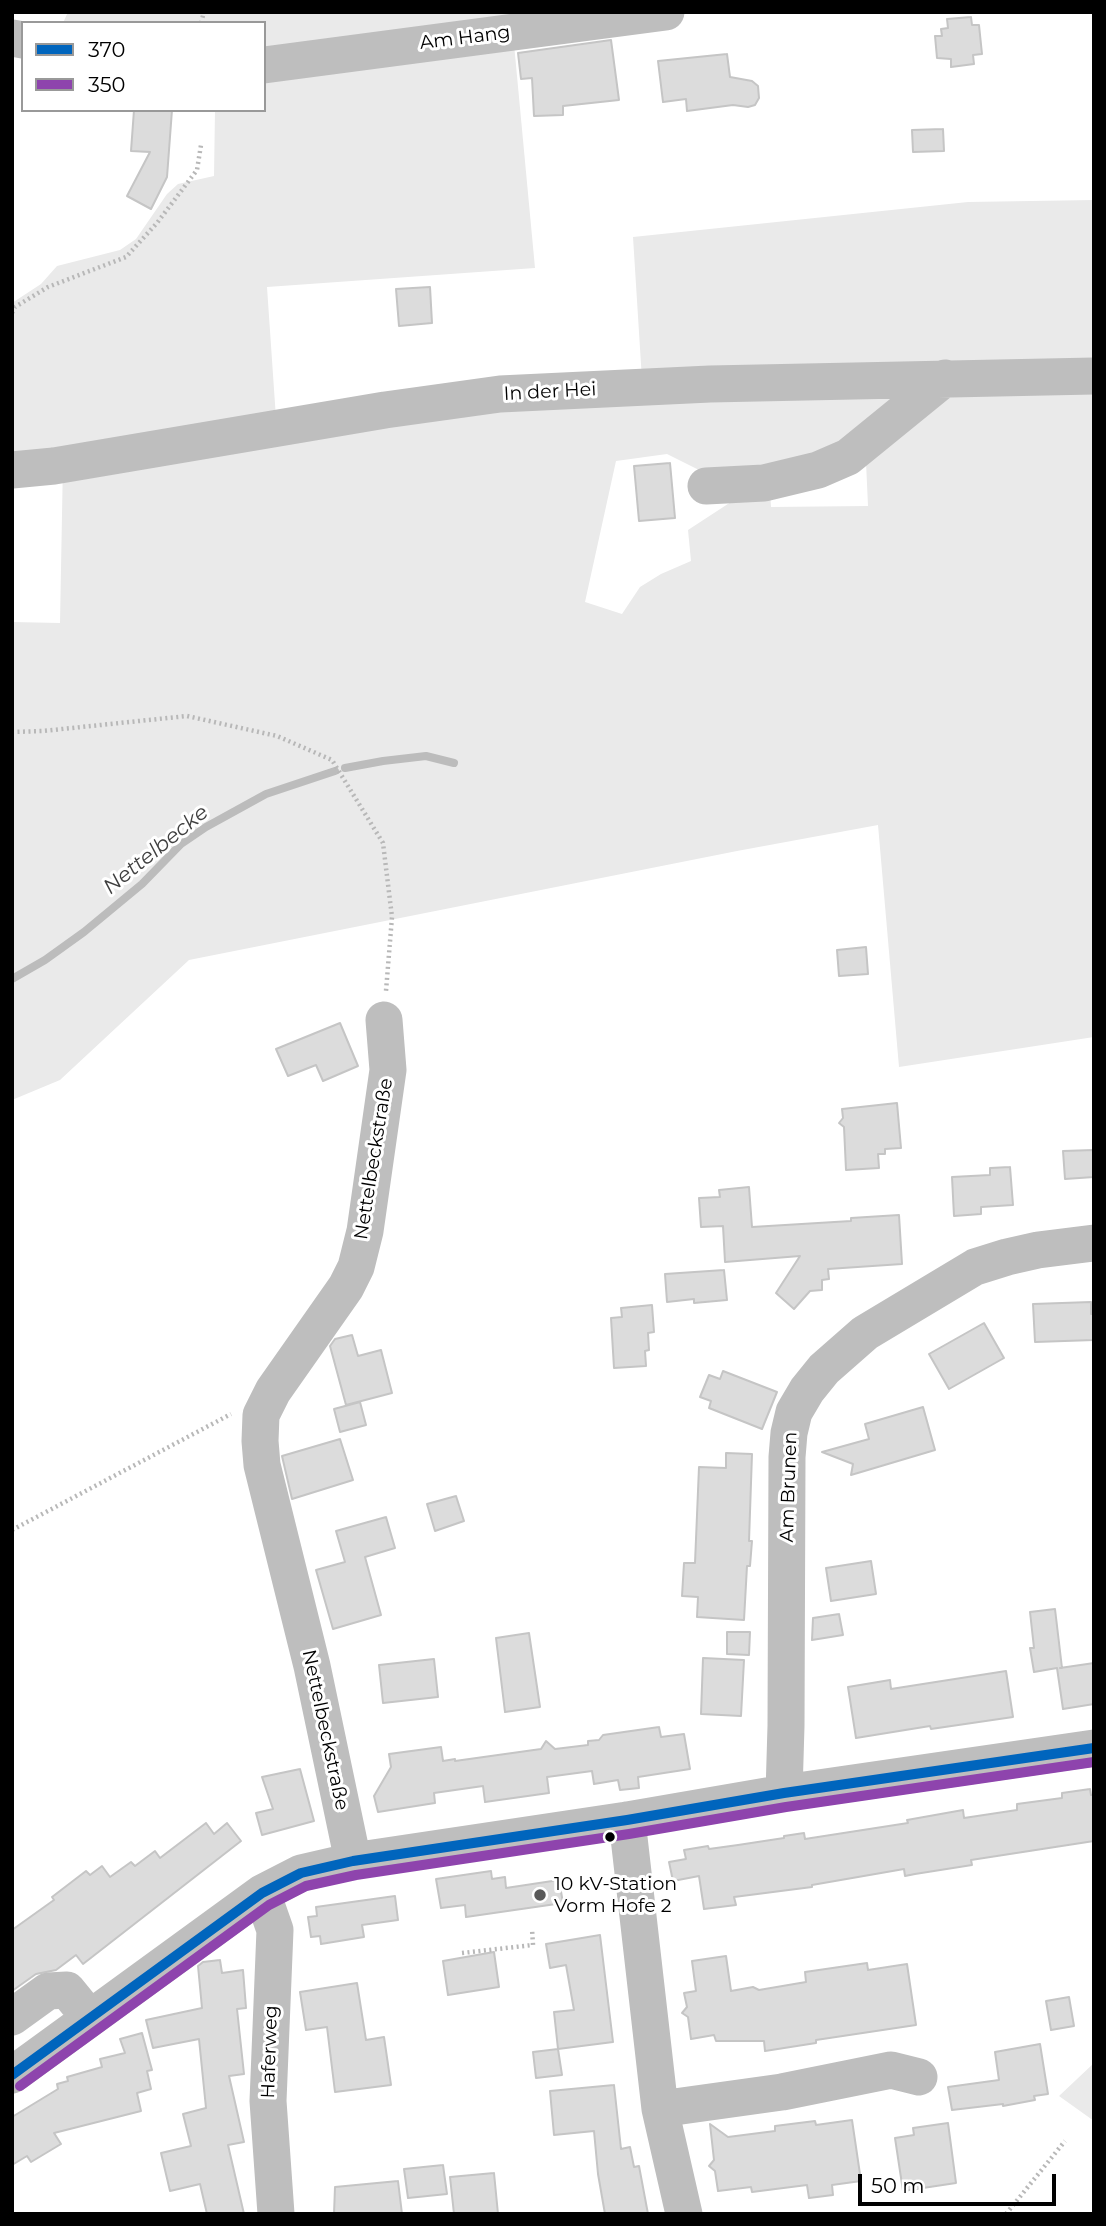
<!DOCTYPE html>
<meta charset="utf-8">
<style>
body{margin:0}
#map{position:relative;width:1106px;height:2226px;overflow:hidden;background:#fff;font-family:Montserrat,sans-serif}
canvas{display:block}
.frame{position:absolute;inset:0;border:14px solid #000;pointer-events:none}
.legend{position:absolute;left:21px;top:21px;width:245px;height:91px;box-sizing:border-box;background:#fff;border:2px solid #999;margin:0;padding:9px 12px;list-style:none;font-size:21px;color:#000}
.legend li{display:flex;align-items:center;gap:14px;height:35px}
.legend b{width:35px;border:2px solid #999}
.scale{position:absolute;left:858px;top:2174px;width:198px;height:32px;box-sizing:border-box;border:4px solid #000;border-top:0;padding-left:9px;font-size:21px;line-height:24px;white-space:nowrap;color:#000;-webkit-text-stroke:5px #fff;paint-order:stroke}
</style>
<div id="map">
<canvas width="1106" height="2226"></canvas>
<div class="frame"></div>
<ul class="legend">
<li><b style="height:9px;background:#0065bd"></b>370</li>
<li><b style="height:9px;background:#8e44ad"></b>350</li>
</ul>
<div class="scale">50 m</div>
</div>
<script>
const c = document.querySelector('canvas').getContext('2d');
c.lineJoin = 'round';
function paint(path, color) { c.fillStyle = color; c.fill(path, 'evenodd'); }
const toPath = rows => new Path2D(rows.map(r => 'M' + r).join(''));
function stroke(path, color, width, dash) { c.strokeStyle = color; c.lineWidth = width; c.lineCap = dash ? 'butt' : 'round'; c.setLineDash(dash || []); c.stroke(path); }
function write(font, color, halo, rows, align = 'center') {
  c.font = font + ' Montserrat,sans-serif'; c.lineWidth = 6; c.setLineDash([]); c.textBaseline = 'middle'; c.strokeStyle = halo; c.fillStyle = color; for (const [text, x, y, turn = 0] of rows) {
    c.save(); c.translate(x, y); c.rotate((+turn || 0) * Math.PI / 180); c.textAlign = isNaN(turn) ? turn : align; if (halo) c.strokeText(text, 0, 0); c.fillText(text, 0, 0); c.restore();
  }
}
const green = toPath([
 [68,12,590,12,264,52,264,23,63,23],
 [514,44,535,268,267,287,277,433,393,414,1094,382,1094,1037,899,1067,878,825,737,851,189,960,60,1080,12,1100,12,622,60,623,63,461,12,462,12,303,41,284,57,266,120,250,136,239,167,194,178,184,214,176,215,110,264,110,264,78],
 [667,454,709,475,818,463,866,462,868,506,771,507,770,491,737,498,688,530,691,561,661,574,640,587,622,614,585,602,616,461],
 [1094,200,1094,367,642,380,633,237,968,202],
 [1094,2063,1094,2121,1059,2096]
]);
const stream = toPath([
 [345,768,383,761,426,756,454,763],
 [12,979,45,960,84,932,142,884,181,844,206,827,266,794,335,771]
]);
const building = toPath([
 [971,17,972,25,979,25,982,54,973,55,974,64,951,67,951,59,937,58,935,36,942,36,941,29,948,28,947,19,971,17],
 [611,40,619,100,563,106,563,115,534,116,532,78,521,79,518,53,611,40],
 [727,54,730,77,752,81,758,86,759,98,755,105,748,107,733,105,687,111,686,99,663,102,658,61,727,54],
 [134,110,172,110,167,177,151,209,127,196,150,152,131,151,134,110],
 [943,129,944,151,913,152,912,130,943,129],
 [430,287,432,323,399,326,396,289,430,287],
 [670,463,675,518,639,521,634,466,670,463],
 [866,947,868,974,839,976,837,950,866,947],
 [340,1023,358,1066,323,1081,316,1065,288,1076,276,1049,340,1023],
 [897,1103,901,1148,885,1149,885,1154,878,1154,879,1168,846,1170,844,1127,839,1123,843,1118,842,1109,897,1103],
 [1094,1150,1094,1177,1065,1179,1063,1151,1094,1150],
 [1010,1167,1013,1205,981,1207,981,1214,954,1216,952,1177,990,1175,990,1168,1010,1167],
 [749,1187,752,1227,851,1221,851,1218,899,1215,902,1264,828,1269,829,1279,822,1280,822,1290,810,1291,794,1309,776,1293,800,1256,725,1262,723,1226,701,1227,699,1198,720,1197,719,1190,749,1187],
 [724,1270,727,1300,694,1303,694,1299,667,1302,665,1274,724,1270],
 [1091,1302,1091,1314,1094,1314,1094,1340,1035,1342,1033,1304,1091,1302],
 [652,1305,654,1332,648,1333,649,1350,645,1351,646,1366,614,1368,611,1318,622,1317,621,1308,652,1305],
 [984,1323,1004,1358,949,1389,929,1354,984,1323],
 [352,1335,358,1356,381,1350,392,1393,346,1405,330,1346,335,1339,352,1335],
 [723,1371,777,1392,762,1429,709,1408,711,1401,700,1397,709,1375,720,1379,723,1371],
 [360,1402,366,1425,340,1432,334,1409,360,1402],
 [923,1407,935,1450,851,1475,853,1464,822,1452,869,1439,865,1424,923,1407],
 [340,1439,353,1480,292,1499,282,1456,340,1439],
 [726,1453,752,1454,749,1541,752,1541,750,1566,747,1566,744,1620,697,1617,698,1597,682,1596,684,1563,695,1563,699,1467,726,1468,726,1453],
 [456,1496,464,1521,435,1531,427,1504,456,1496],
 [386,1517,395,1548,365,1557,381,1615,333,1629,316,1570,345,1562,336,1531,386,1517],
 [871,1561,876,1594,831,1601,826,1568,871,1561],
 [1055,1609,1062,1668,1060,1668,1094,1663,1094,1704,1063,1709,1057,1668,1034,1672,1030,1648,1034,1648,1030,1612,1055,1609],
 [839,1614,843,1635,812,1640,813,1618,839,1614],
 [727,1632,750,1632,749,1655,727,1654,727,1632],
 [529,1633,540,1707,505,1712,496,1638,529,1633],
 [703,1658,744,1660,741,1716,701,1714,703,1658],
 [434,1659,438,1697,383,1703,379,1665,434,1659],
 [1006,1671,1013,1717,931,1729,930,1726,856,1738,848,1687,890,1680,891,1689,1006,1671],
 [659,1727,661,1737,684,1734,690,1769,638,1777,639,1788,620,1790,618,1780,594,1784,592,1771,547,1777,549,1793,485,1802,483,1786,434,1793,435,1803,378,1812,374,1796,391,1767,389,1754,441,1747,443,1761,455,1759,455,1761,541,1749,546,1741,555,1749,588,1745,588,1741,599,1740,603,1735,659,1727],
 [300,1769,314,1821,262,1835,256,1813,273,1809,262,1777,300,1769],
 [1090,1789,1091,1795,1094,1795,1094,1841,971,1860,972,1865,915,1874,905,1876,904,1869,812,1885,812,1887,734,1897,736,1905,704,1909,699,1876,673,1881,669,1862,686,1859,684,1850,708,1846,709,1849,738,1845,784,1838,784,1836,804,1833,805,1839,908,1823,907,1820,963,1810,964,1818,1017,1810,1017,1804,1062,1798,1062,1793,1090,1789],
 [206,1823,214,1834,227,1823,241,1841,83,1964,76,1955,56,1970,36,1974,12,1991,12,1930,54,1900,52,1897,86,1871,90,1875,102,1866,110,1877,131,1862,135,1866,155,1851,160,1858,206,1823],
 [491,1871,492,1879,505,1877,506,1888,559,1880,563,1903,466,1917,465,1905,441,1908,436,1879,491,1871],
 [395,1896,398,1920,362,1925,364,1937,321,1944,320,1936,311,1937,308,1917,317,1916,316,1907,395,1896],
 [600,1935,613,2042,558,2049,554,2012,574,2010,566,1965,550,1968,546,1944,600,1935],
 [494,1952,499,1987,448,1995,443,1961,494,1952],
 [726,1956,731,1991,753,1987,759,1990,806,1982,805,1972,867,1963,868,1970,907,1964,916,2025,816,2040,816,2043,765,2051,764,2041,716,2041,714,2035,691,2039,688,2017,682,2013,687,2007,684,1993,696,1991,692,1961,726,1956],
 [220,1960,222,1973,243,1970,246,2008,237,2009,244,2074,229,2076,244,2142,228,2145,244,2214,207,2214,200,2184,170,2191,161,2153,191,2146,183,2114,206,2108,199,2039,153,2048,146,2020,202,2008,198,1966,203,1962,220,1960],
 [357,1983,366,2040,384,2037,391,2085,335,2092,327,2027,306,2030,300,1992,357,1983],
 [1069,1997,1074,2026,1051,2030,1046,2001,1069,1997],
 [142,2033,152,2070,147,2071,151,2089,137,2093,141,2111,54,2133,61,2144,31,2162,27,2156,12,2165,12,2117,58,2089,57,2084,68,2081,67,2077,102,2067,100,2059,125,2053,120,2039,142,2033],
 [1040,2044,1048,2094,1034,2096,1035,2100,1003,2106,1003,2104,952,2110,948,2087,999,2080,995,2052,1040,2044],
 [558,2049,562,2075,536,2078,533,2052,558,2049],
 [614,2085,621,2149,630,2147,634,2167,639,2166,648,2214,605,2214,598,2174,594,2131,554,2135,550,2091,614,2085],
 [852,2120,861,2181,832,2185,833,2195,809,2198,807,2185,752,2192,751,2187,718,2191,715,2171,709,2166,714,2160,710,2124,728,2137,775,2131,775,2126,815,2121,816,2125,852,2120],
 [948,2123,956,2183,903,2191,895,2138,914,2135,913,2128,948,2123],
 [443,2165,447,2194,408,2198,404,2169,443,2165],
 [494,2173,498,2214,454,2214,450,2177,494,2173],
 [398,2181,402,2214,334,2214,335,2187,398,2181]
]);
const path = toPath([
 [201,23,204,12],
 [12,313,15,307,48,287,126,257,157,223,197,170,201,145],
 [12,732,43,731,187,716,277,736,332,760,383,843,392,917,386,991],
 [12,1530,231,1414],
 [462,1953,533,1945,532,1929],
 [1006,2214,1065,2141]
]);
const minor = toPath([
 [12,38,23,40],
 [264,65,666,12],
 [12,470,54,466,385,410,500,394,710,384,1094,376],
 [706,486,764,483,818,470,848,457,945,378],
 [784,1793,786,1726,787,1457,789,1433,794,1412,807,1390,824,1369,865,1333,975,1267,1007,1257,1038,1250,1094,1243],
 [627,1820,660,2109,684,2214],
 [353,1861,312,1666,262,1465,260,1441,261,1415,273,1391,346,1287,356,1267,365,1231,388,1070,384,1020],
 [262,1893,275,1930,268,2101,276,2214],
 [12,2017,48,1991,67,1990,89,2017],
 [12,2075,262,1893,301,1873,353,1861,627,1820,784,1793,1094,1748],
 [660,2109,782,2092,891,2070,919,2077]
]);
const bus1 = toPath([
 [12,2075,262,1893,301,1873,353,1861,627,1820,784,1793,1094,1748]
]);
const bus2 = toPath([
 [20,2086,269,1905,306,1886,356,1875,629,1834,786,1807,1094,1762]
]);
const markers = [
 [610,1837,6,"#000"],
 [540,1895,7,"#595959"]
];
const streetNames = [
 ["Am Hang",465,38,-7],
 ["In der Hei",550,392,-3],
 ["Nettelbeckstraße",374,1159,-81],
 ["Am Brunen",789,1487,-88],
 ["Nettelbeckstraße",325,1730,78],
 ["Haferweg",270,2052,-88]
];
const poiNames = [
 ["10 kV-Station",554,1884],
 ["Vorm Hofe 2",554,1906]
];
const waterNames = [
 ["Nettelbecke",156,850,-39]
];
paint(green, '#eaeaea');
stroke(stream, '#bcbcbc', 8);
paint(building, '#dcdcdc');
stroke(building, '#c5c5c5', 2);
stroke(path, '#b8b8b8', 4.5, [2, 3.5]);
stroke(minor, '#bebebe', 37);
stroke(bus1, '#0065bd', 10);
stroke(bus2, '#8e44ad', 10);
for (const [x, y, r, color] of markers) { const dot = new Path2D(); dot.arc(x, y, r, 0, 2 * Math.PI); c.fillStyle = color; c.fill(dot); stroke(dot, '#fff', 2.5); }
write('19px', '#000', '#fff', streetNames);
write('19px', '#000', '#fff', poiNames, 'left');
write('italic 21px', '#404040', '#fff', waterNames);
</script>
